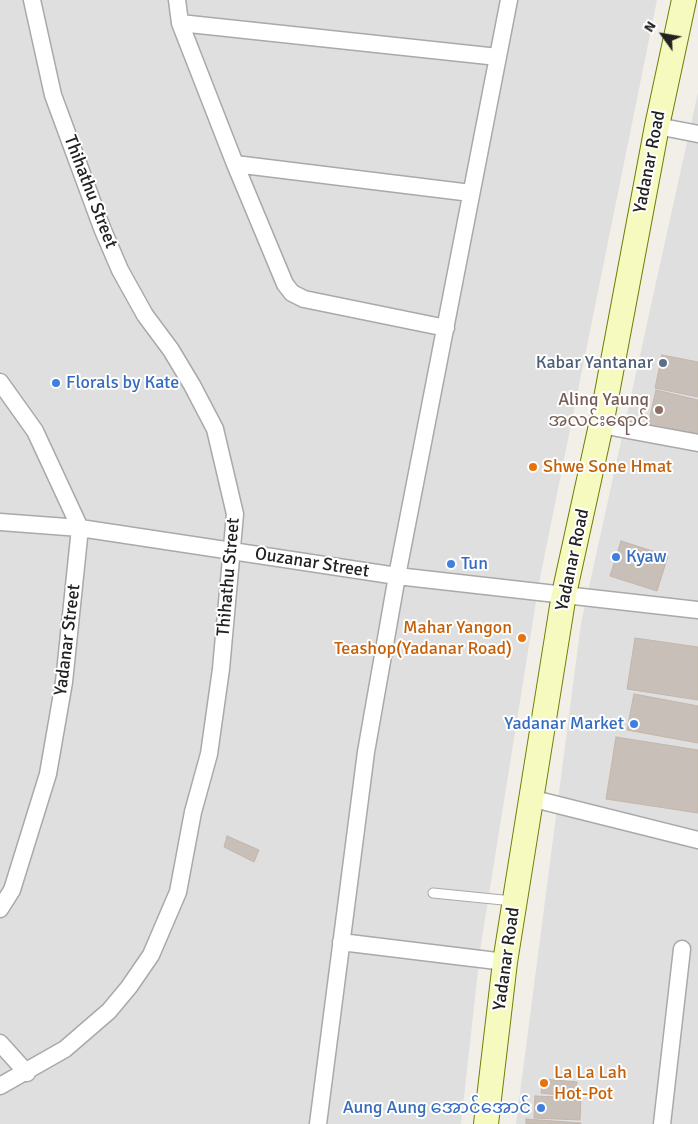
<!DOCTYPE html>
<meta charset="utf-8">
<style>
body{margin:0}
#map{position:relative;width:698px;height:1124px;overflow:hidden;background:#f2efe9;font-family:Signika,sans-serif}
canvas{display:block}
.north{position:absolute;left:638px;top:10px;width:50px;height:50px;-webkit-text-stroke:4px #fff;paint-order:stroke;rotate:302deg;font-size:14px;font-weight:700;line-height:20px;text-align:center;color:#222}
.north::after{content:'';display:block;margin:auto;width:18px;height:22px;background:#222;clip-path:polygon(50% 0,100% 100%,50% 72%,0 100%)}
</style>
<div id="map">
<canvas width="698" height="1124"></canvas>
<div class="north">N</div>
</div>
<script>
const c = document.querySelector('canvas').getContext('2d');
c.lineJoin = 'round';
function paint(path, color) { c.fillStyle = color; c.fill(path, 'evenodd'); }
const toPath = rows => new Path2D(rows.map(r => 'M' + r).join(''));
function stroke(path, color, width, dash) { c.strokeStyle = color; c.lineWidth = width; c.lineCap = dash ? 'butt' : 'round'; c.setLineDash(dash || []); c.stroke(path); }
function write(font, color, halo, rows, align = 'center') {
  c.font = font + ' Signika,"Noto Sans Myanmar",sans-serif'; c.lineWidth = 4; c.setLineDash([]); c.textBaseline = 'middle'; c.strokeStyle = halo; c.fillStyle = color; for (const [text, x, y, turn = 0] of rows) {
    c.save(); c.translate(x, y); c.rotate((+turn || 0) * Math.PI / 180); c.textAlign = isNaN(turn) ? turn : align; if (halo) c.strokeText(text, 0, 0); c.fillText(text, 0, 0); c.restore();
  }
}
const residential = toPath([
 [0,0,657,0,539,583,481,944,461,1124,0,1124],
 [698,92,698,1124,516,1124,581,623]
]);
const building = toPath([
 [662,355,698,362,698,397,655,388,662,355],
 [656,390,698,400,698,437,647,429,656,390],
 [621,541,668,556,657,591,610,576,621,541],
 [635,638,698,647,698,700,627,689,635,638],
 [634,694,698,706,698,743,627,730,634,694],
 [616,737,698,750,698,813,606,799,616,737],
 [227,836,259,850,254,862,224,847,227,836],
 [543,1079,577,1082,575,1097,541,1093,543,1079],
 [535,1096,581,1098,580,1120,534,1118,535,1096],
 [526,1119,581,1123,581,1124,526,1124,526,1119]
]);
const service = toPath([
 [433,893,513,901]
]);
const minor = toPath([
 [177,0,180,23,235,164,285,284,292,293,304,299,446,328],
 [180,23,498,57],
 [657,126,698,134],
 [235,164,471,193],
 [0,382,35,431,80,528,64,682,48,774,12,890,0,909],
 [601,425,698,443],
 [0,522,80,528,397,576,698,610],
 [530,798,698,840],
 [341,942,505,962],
 [0,1043,27,1073],
 [0,1086,65,1049,109,1011,129,987,151,955,178,892,193,812,209,754,221,669,235,514,215,429,192,385,171,350,145,315,120,270,102,228,53,95,32,0],
 [318,1124,366,752,397,576,509,0],
 [662,1124,682,949]
]);
const secondary = toPath([
 [486,1124,505,962,564,594,601,425,657,126,684,0]
]);
const markers = [
 [663,363,5,"#5c6f8a"],
 [56,383,5,"#3f7fe0"],
 [659,410,5,"#8d6e63"],
 [533,467,5,"#e8710a"],
 [616,557,5,"#3f7fe0"],
 [451,564,5,"#3f7fe0"],
 [522,638,5,"#e8710a"],
 [634,724,5,"#3f7fe0"],
 [544,1083,5,"#e8710a"],
 [541,1108,5,"#3f7fe0"]
];
const streetNames = [
 ["Yadanar Road",650,162,-79],
 ["Thihathu Street",90,192,69],
 ["Yadanar Road",573,560,-78],
 ["Ouzanar Street",312,563,9],
 ["Thihathu Street",229,577,-85],
 ["Yadanar Street",68,640,-83],
 ["Yadanar Road",507,959,-82]
];
const serviceNames = [
 ["Kabar Yantanar",653,363]
];
const shopNames = [
 ["Florals by Kate",66,383],
 ["Kyaw",626,557],
 ["Tun",461,564],
 ["Yadanar Market",624,724,"right"],
 ["Aung Aung အောင်အောင်",531,1108,"right"]
];
const educationNames = [
 ["Aling Yaung",649,400],
 ["အလင်းရောင်",649,421]
];
const foodNames = [
 ["Shwe Sone Hmat",543,467],
 ["Mahar Yangon",512,628,"right"],
 ["Teashop(Yadanar Road)",512,649,"right"],
 ["La La Lah",554,1073],
 ["Hot-Pot",554,1094]
];
paint(residential, '#e0dfdf');
paint(building, '#c7bfb8');
stroke(building, '#c4b6ab', 1);
stroke(service, '#a9a9a9', 11);
stroke(minor, '#a9a9a9', 19);
stroke(secondary, '#707d05', 26);
stroke(service, '#fff', 9);
stroke(minor, '#fff', 16);
stroke(secondary, '#f7fabf', 24);
for (const [x, y, r, color] of markers) { const dot = new Path2D(); dot.arc(x, y, r, 0, 2 * Math.PI); c.fillStyle = color; c.fill(dot); stroke(dot, '#fff', 2); }
write('18px', '#222', '#fff', streetNames);
write('18px', '#4e5e75', '#fff', serviceNames, 'right');
write('18px', '#366cbe', '#fff', shopNames, 'left');
write('18px', '#785e54', '#fff', educationNames, 'right');
write('18px', '#c56008', '#fff', foodNames, 'left');
</script>
